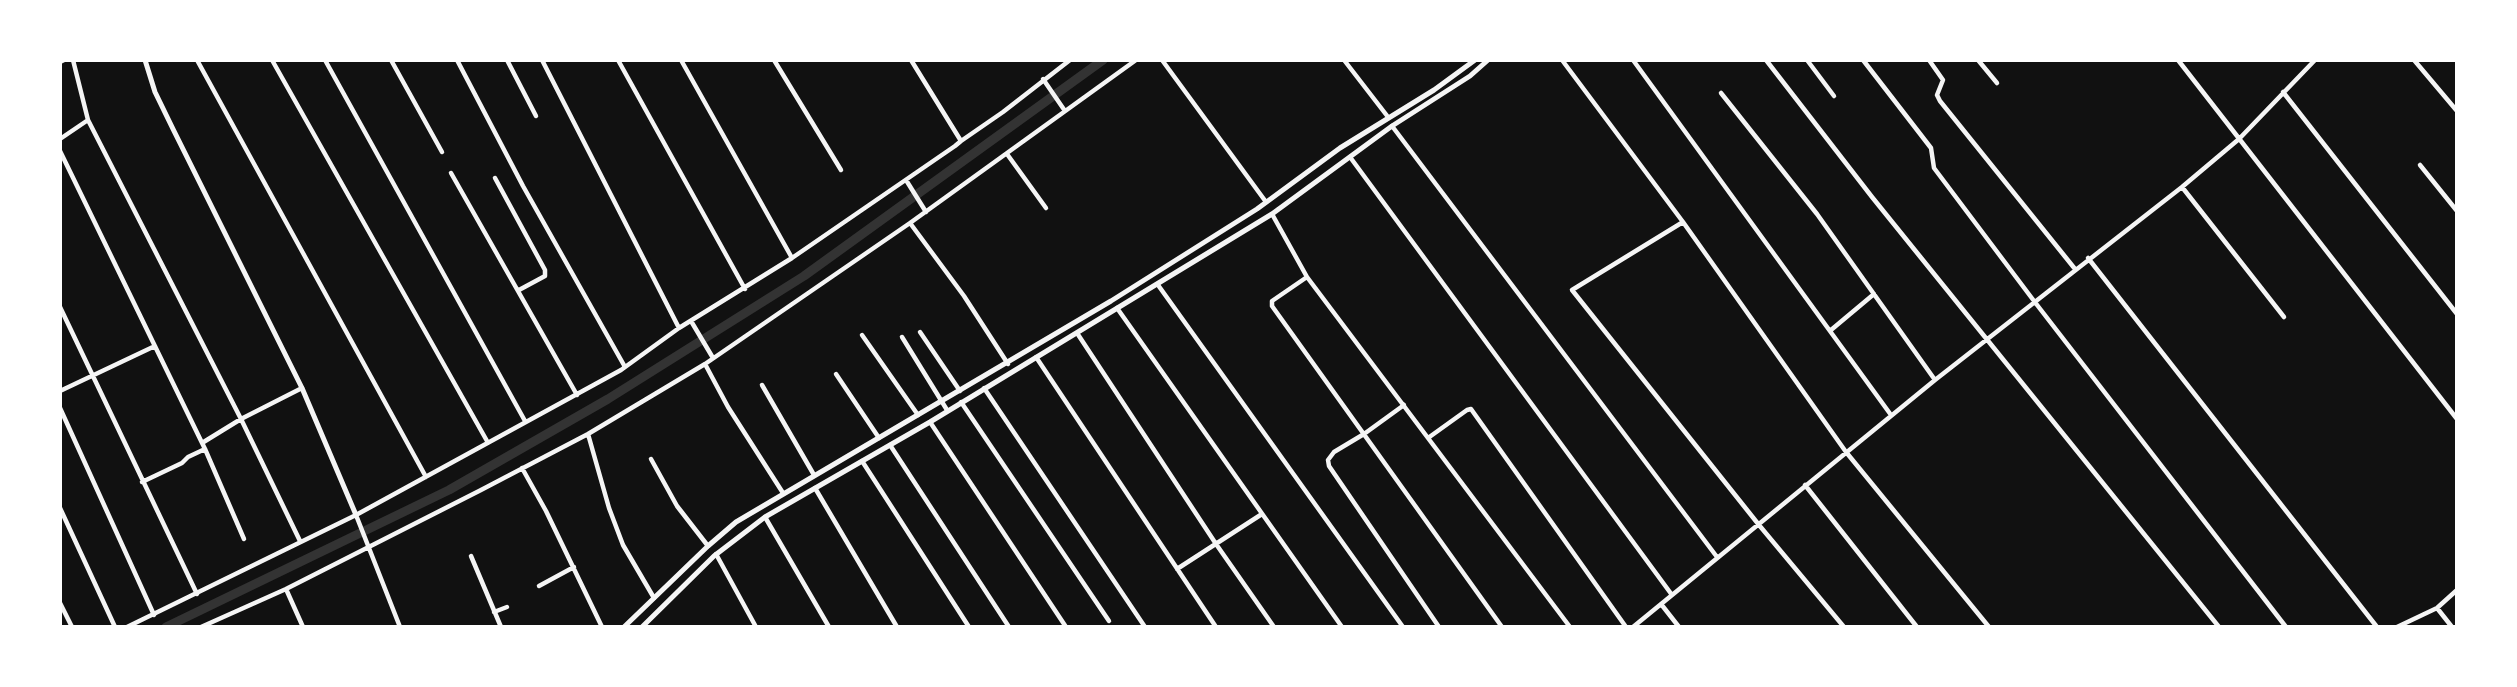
<!DOCTYPE html>
<style>
body{margin:0}
#map{position:relative;width:2517px;height:687px;overflow:hidden;background:#111;font-family:"PT Sans",sans-serif}
canvas{display:block}
.frame{position:absolute;inset:0;border:62px solid #fff;pointer-events:none}
</style>
<div id="map">
<canvas width="2517" height="687"></canvas>
<div class="frame"></div>
</div>
<script>
const c = document.querySelector('canvas').getContext('2d');
c.lineJoin = 'round';
const toPath = rows => new Path2D(rows.map(r => 'M' + r).join(''));
function stroke(path, color, width, dash) { c.strokeStyle = color; c.lineWidth = width; c.lineCap = dash ? 'butt' : 'round'; c.setLineDash(dash || []); c.stroke(path); }
const canal = toPath([
 [166,627,449,490,608,399,804,276,1103,60]
]);
const minor = toPath([
 [73,60,88,120,241,419,300,541],
 [197,60,426,477],
 [272,60,487,441],
 [325,60,525,421],
 [391,60,442,152],
 [457,60,523,186,625,367],
 [507,60,536,116],
 [542,60,679,328],
 [618,60,745,289],
 [681,60,792,258],
 [774,60,841,170],
 [1162,60,1266,202],
 [1344,60,1388,117],
 [1562,60,1683,222,1846,452,1989,627],
 [1633,60,1891,415],
 [1766,60,1872,197,2219,627],
 [1807,60,1834,96],
 [1863,60,1931,148,1934,168,2034,301,2286,627],
 [1929,60,1943,80,1937,95,1940,101,2075,269],
 [1978,60,1997,83],
 [2178,60,2457,419],
 [2414,60,2457,111],
 [60,62,64,60],
 [1043,79,1065,111],
 [2283,92,2457,314],
 [1721,93,1817,214,1935,380],
 [1392,126,1717,557],
 [60,139,88,120],
 [961,141,1003,112,1070,60],
 [60,151,205,449,244,539],
 [1007,154,1046,208],
 [1350,157,1672,595],
 [2420,165,2457,211],
 [451,173,577,395],
 [495,178,545,270,545,276,519,290],
 [906,180,926,212],
 [2182,187,2284,317],
 [1272,214,1307,277,1570,627],
 [1683,222,1572,290,1759,525,1844,627],
 [910,223,964,296,1008,364],
 [2088,258,2377,627],
 [1307,277,1272,301,1272,306,1502,627],
 [1158,285,1403,627],
 [60,307,197,594],
 [1117,308,1342,627],
 [691,321,713,358],
 [1831,330,1874,294],
 [920,332,960,391],
 [1077,333,1216,544,1274,627],
 [862,335,918,415],
 [902,337,947,410],
 [1036,357,1216,627],
 [705,364,728,407,783,493],
 [836,374,879,438],
 [762,385,814,475],
 [984,388,1145,627],
 [60,391,155,346],
 [961,402,1109,621],
 [1404,405,1364,434,1334,452,1328,460,1329,466,1439,627],
 [60,408,154,615],
 [930,422,1066,627],
 [588,434,609,508,623,545,654,598],
 [1428,438,1467,410,1471,409,1626,627],
 [202,443,241,419,302,388],
 [890,445,1009,627],
 [651,459,677,506,708,546],
 [862,461,969,627],
 [522,468,546,511,602,627],
 [142,482,182,463,188,457,205,449],
 [1805,485,1917,627],
 [815,488,897,627],
 [60,508,115,627],
 [356,515,400,627],
 [765,517,829,627],
 [716,554,756,627],
 [471,556,501,627],
 [1177,569,1262,514],
 [539,586,574,567],
 [286,589,303,627],
 [60,603,72,627],
 [1661,604,1679,627],
 [2437,608,2452,627],
 [494,612,507,607],
 [127,627,356,515,621,370,679,328,792,258,955,146,961,141,911,60],
 [201,627,286,589,481,490,588,434,705,364,910,223,1136,60],
 [1633,627,1935,380,2182,187,2239,139,2315,60],
 [2397,627,2437,608,2457,590]
]);
const tertiary = toPath([
 [145,60,155,92,173,129,302,388,356,515],
 [624,627,708,546,736,522,1111,301,1257,209,1340,148,1434,90,1475,60],
 [642,627,714,556,765,517,930,422,1272,214,1392,126,1470,76,1488,60]
]);
stroke(canal, '#333', 9);
stroke(minor, '#f5f5f5', 4.5);
stroke(tertiary, '#f5f5f5', 5);
</script>
